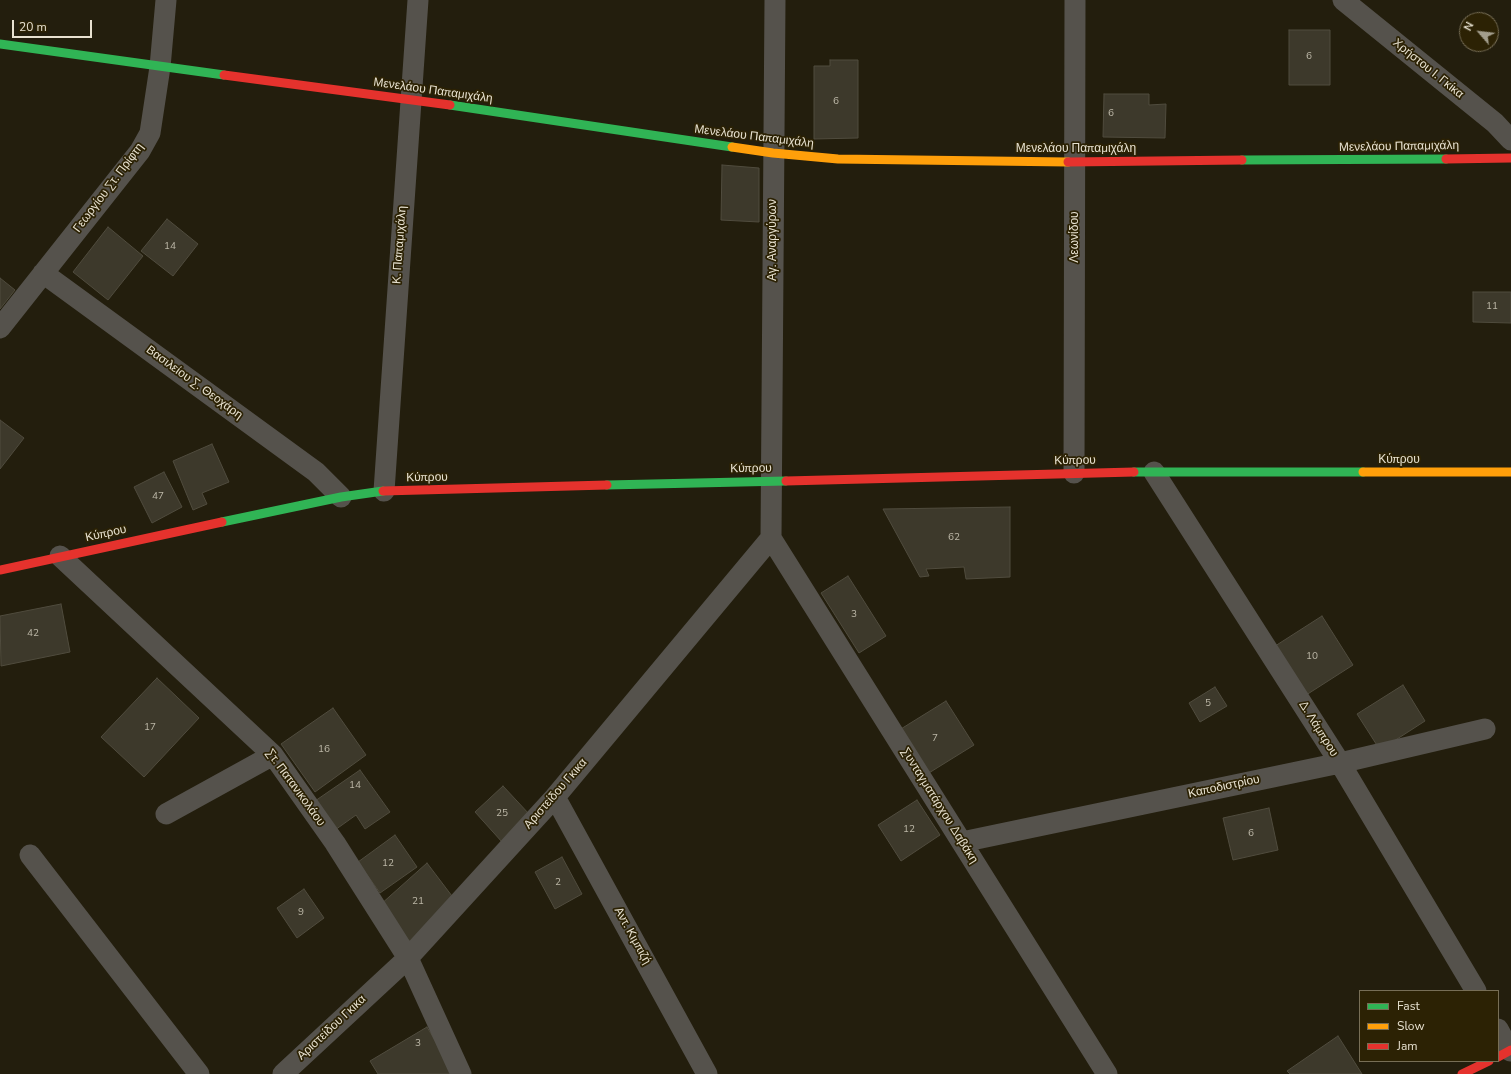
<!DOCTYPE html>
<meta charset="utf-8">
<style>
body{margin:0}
#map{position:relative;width:1511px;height:1074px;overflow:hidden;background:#231e0d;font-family:"Nunito Sans",sans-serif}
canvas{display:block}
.legend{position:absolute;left:1359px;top:990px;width:140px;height:72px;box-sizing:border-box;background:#2c2204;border:1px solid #776e56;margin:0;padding:5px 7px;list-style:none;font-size:12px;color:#e7e1d0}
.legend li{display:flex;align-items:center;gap:8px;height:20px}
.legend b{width:20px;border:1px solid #776e56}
.north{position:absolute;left:1459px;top:12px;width:40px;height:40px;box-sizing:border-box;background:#2c2204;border:1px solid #776e56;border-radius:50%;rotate:298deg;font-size:11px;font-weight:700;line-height:16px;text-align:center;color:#e7e1d0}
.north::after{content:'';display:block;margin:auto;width:14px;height:18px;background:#a29d8c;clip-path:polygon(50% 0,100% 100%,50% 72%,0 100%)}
.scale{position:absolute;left:12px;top:20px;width:80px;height:18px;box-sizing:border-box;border:2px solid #e7e1d0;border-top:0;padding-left:5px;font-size:12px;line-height:14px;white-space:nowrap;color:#e7e1d0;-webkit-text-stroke:3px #2c2204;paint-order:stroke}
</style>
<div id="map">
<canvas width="1511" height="1074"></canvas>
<ul class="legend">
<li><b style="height:5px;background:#30b455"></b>Fast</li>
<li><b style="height:5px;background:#ff9f0a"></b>Slow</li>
<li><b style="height:5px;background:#e5322d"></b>Jam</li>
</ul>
<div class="north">N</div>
<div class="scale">20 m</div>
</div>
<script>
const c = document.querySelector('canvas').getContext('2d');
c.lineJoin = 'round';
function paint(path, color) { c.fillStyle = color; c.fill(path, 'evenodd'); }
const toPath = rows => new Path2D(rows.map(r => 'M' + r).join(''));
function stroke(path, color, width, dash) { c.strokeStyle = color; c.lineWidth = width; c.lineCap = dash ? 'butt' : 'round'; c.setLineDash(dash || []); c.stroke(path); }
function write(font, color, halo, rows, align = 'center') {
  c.font = font + ' "Nunito Sans",sans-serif'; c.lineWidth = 3.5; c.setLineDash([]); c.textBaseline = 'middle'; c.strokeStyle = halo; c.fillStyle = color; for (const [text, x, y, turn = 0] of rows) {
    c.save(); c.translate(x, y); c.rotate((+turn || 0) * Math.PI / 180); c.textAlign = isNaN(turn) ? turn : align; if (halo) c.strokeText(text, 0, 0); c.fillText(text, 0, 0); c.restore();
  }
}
const building = toPath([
 [1289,30,1330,30,1330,85,1289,85,1289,30],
 [830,60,858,60,858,138,814,139,814,66,830,66,830,60],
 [1104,94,1149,94,1149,105,1166,104,1165,138,1103,137,1104,94],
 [722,165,759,168,759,222,721,220,722,165],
 [167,219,198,244,173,276,141,251,167,219],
 [108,227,143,256,108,300,73,272,108,227],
 [0,278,15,290,0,309,0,278],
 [1473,292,1511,292,1511,323,1473,322,1473,292],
 [0,420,24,438,0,469,0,420],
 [212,444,229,482,202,493,207,504,193,510,173,461,212,444],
 [164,472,182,507,152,523,134,487,164,472],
 [1010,507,1010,577,966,579,964,567,926,569,929,576,920,577,883,509,1010,507],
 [848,576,886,636,859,653,821,593,848,576],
 [61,604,70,652,1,666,0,616,61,604],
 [1322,616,1353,665,1303,697,1272,648,1322,616],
 [157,678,199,718,144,777,101,737,157,678],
 [1403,685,1425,721,1380,750,1357,714,1403,685],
 [1215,687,1227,706,1200,722,1189,703,1215,687],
 [946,701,974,745,924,776,896,732,946,701],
 [333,708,366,755,315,792,281,744,333,708],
 [360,770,390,812,365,829,356,815,335,830,315,801,360,770],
 [503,786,530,815,502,842,475,812,503,786],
 [917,800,940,835,901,861,878,825,917,800],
 [1269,808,1278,850,1233,860,1223,818,1269,808],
 [395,835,417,867,380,893,358,862,395,835],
 [562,857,582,894,555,909,535,872,562,857],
 [427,863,455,900,411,946,380,905,427,863],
 [304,889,324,918,297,938,277,908,304,889],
 [427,1027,455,1074,378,1074,370,1061,427,1027],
 [1338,1036,1362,1074,1290,1074,1287,1071,1338,1036]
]);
const street = toPath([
 [1343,0,1495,123,1511,140],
 [43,273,316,472,341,497],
 [0,328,140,151,150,133,160,67,166,0],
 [1154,472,1340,763,1476,991],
 [1074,473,1075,0],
 [384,491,418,0],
 [771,538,1107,1074],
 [60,556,273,755,335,843,408,958,461,1074],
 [555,797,707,1074],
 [166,814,273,755],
 [962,842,1340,763,1485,729],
 [30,855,199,1074],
 [1498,1029,1510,1051],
 [283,1074,408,958,555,797,771,538,775,0]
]);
const fast = toPath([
 [0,44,224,75],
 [450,105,732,147],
 [1242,160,1446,159],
 [1134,472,1363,472],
 [607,485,786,481],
 [222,522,341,497,383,491]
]);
const slow = toPath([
 [732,147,773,153,838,159,1068,162],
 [1363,472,1511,472]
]);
const jam = toPath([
 [224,75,450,105],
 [1446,159,1511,158],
 [1068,162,1242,160],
 [786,481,1134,472],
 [383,491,607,485],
 [0,570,222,522],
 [1498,1057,1511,1050],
 [1462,1074,1489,1061]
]);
const numberNames = [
 ["6",1309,57],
 ["6",836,102],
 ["6",1111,114],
 ["14",170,247],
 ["11",1492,307],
 ["47",158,497],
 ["62",954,538],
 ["3",854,615],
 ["42",33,634],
 ["10",1312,657],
 ["5",1208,704],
 ["17",150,728],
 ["7",935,739],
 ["16",324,750],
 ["14",355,786],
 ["25",502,814],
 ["12",909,830],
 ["6",1251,834],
 ["12",388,864],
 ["2",558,883],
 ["21",418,902],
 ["9",301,913],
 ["3",418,1044]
];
const streetNames = [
 ["Χρήστου Ι. Γκίκα",1428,69,39],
 ["Μενελάου Παπαμιχάλη",433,91,8],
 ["Μενελάου Παπαμιχάλη",754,137,7],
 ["Μενελάου Παπαμιχάλη",1399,147,-1],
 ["Μενελάου Παπαμιχάλη",1076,149],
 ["Γεωργίου Στ. Πρίφτη",109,188,-53],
 ["Λεωνίδου",1075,237,-90],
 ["Αγ. Αναργύρων",773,240,-90],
 ["Κ. Παπαμιχάλη",400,245,-86],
 ["Βασιλείου Σ. Θεοχάρη",194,383,36],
 ["Κύπρου",1399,460],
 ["Κύπρου",1075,461,-1],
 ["Κύπρου",751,469,-1],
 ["Κύπρου",427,478,-1],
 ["Κύπρου",106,534,-12],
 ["Δ. Λάμπρου",1318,729,58],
 ["Καποδιστρίου",1224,787,-12],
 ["Στ. Πατανικολάου",295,788,54],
 ["Αριστείδου Γκικα",556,794,-49],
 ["Συνταγματάρχου Δαβάκη",939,806,58],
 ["Αντ. Κιμπιζή",632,936,61],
 ["Αριστείδου Γκικα",332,1028,-43]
];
paint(building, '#3d392b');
stroke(building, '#504c3e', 1);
stroke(street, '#55524c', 21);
stroke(fast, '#30b455', 9);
stroke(slow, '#ff9f0a', 9);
stroke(jam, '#e5322d', 9);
write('10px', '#bcb7a7', null, numberNames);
write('12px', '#e7e1d0', '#2c2204', streetNames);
</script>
